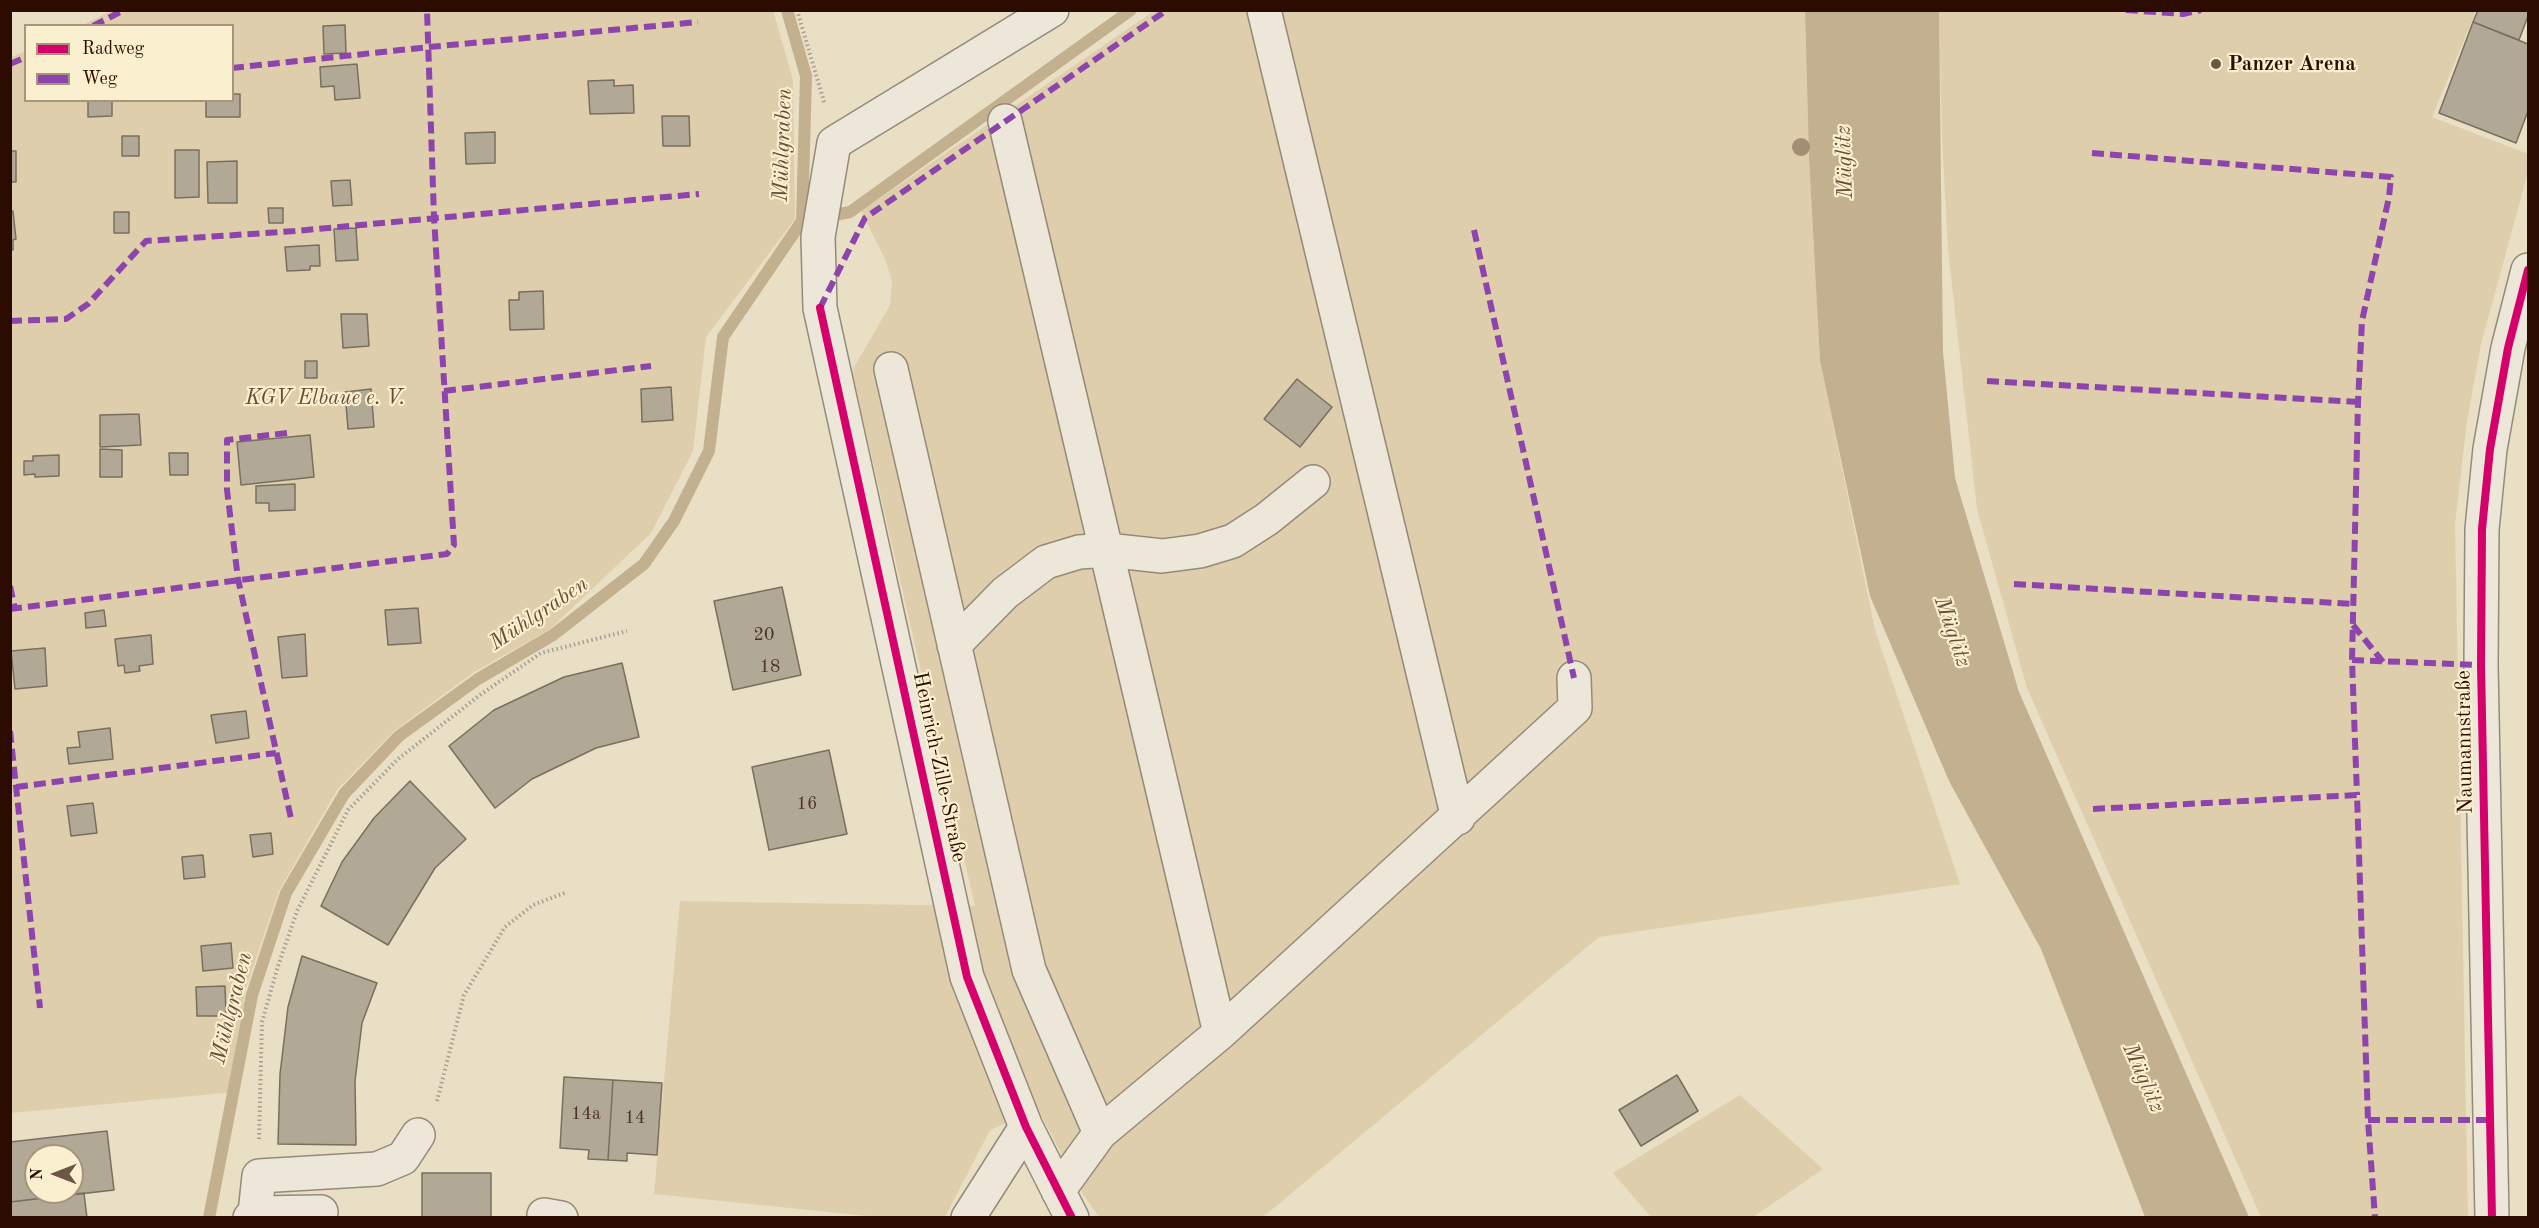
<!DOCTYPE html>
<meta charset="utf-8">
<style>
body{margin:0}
#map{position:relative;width:2539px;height:1228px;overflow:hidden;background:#e9dfc4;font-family:"Old Standard TT",serif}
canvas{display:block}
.frame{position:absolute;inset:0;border:12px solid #2c0c01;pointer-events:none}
.legend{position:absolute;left:24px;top:24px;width:210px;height:78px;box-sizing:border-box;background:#faefcf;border:2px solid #a8947d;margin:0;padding:8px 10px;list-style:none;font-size:18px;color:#2c0c01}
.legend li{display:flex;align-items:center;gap:12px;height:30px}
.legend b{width:30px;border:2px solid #a8947d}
.north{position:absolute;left:24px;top:1144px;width:60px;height:60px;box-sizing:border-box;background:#faefcf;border:2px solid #a8947d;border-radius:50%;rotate:270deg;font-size:16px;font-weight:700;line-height:24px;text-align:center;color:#2c0c01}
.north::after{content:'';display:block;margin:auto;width:21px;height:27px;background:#6e5645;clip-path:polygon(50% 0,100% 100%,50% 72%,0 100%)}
</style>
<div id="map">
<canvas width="2539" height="1228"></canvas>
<div class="frame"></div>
<ul class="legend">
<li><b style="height:8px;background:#d6006c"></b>Radweg</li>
<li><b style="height:8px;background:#8e44ad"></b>Weg</li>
</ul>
<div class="north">N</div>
</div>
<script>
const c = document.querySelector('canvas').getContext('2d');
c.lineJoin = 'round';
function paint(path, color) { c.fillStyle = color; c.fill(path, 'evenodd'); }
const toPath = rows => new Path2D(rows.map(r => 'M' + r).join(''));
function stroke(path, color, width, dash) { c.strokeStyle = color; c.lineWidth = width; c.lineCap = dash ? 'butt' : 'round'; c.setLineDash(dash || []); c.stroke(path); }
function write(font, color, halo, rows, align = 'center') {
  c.font = font + ' "Old Standard TT",serif'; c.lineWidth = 4.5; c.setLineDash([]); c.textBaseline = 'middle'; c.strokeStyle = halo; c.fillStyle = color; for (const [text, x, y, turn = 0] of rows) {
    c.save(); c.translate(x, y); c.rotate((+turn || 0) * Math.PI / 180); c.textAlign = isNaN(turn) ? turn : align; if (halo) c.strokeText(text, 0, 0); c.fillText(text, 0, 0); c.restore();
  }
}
const green = toPath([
 [113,10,773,10,793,80,795,219,706,337,693,451,651,533,549,630,474,672,394,731,337,790,279,891,245,991,235,1092,11,1113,10,58,25,51,26,100,232,100,232,26,82,25],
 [1154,11,1805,11,1809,158,1820,361,1875,630,1960,884,1599,937,1263,1217,1099,1217,1079,1188,1038,1109,990,1130,945,1217,877,1217,654,1194,680,901,975,906,852,371,890,305,892,281,885,259,861,211],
 [1939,11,2476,11,2432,117,2528,154,2528,172,2481,344,2467,421,2455,524,2468,1217,2261,1217,2027,688,1977,509,1948,249,1942,139],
 [1740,1095,1823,1169,1753,1217,1651,1217,1613,1173]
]);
const water = toPath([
 [1805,11,1939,11,1943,352,1955,478,2019,692,2249,1217,2145,1217,2041,949,1949,781,1870,596,1820,361,1809,158]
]);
const stream = toPath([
 [824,217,850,212,1131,10],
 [209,1218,252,995,286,893,344,794,399,736,478,679,553,635,644,564,674,521,709,451,723,337,802,221,806,76,787,10]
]);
const building = toPath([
 [2478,10,2528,10,2528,16,2519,40,2473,22,2478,10],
 [2473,22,2528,44,2528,111,2516,143,2439,113,2473,22],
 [345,25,346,53,324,54,323,26,345,25],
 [357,64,360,98,335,100,334,86,321,87,320,67,357,64],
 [614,80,614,86,633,85,634,113,590,114,588,81,614,80],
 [232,94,240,94,240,117,206,117,206,100,232,100,232,94],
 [88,100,112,100,112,116,88,117,88,100],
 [662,116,689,116,690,146,663,146,662,116],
 [495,132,495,163,466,164,465,133,495,132],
 [122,136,139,136,139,156,122,156,122,136],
 [175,150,199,150,199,197,175,198,175,150],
 [10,151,16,151,16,182,10,182,10,151],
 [237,161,237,203,208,203,207,162,237,161],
 [350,180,352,205,333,206,331,181,350,180],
 [268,208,283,208,283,223,269,223,268,208],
 [10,211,13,211,16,239,13,240,13,250,10,250,10,211],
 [114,212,129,212,129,233,114,233,114,212],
 [356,228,358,260,336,261,334,229,356,228],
 [319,245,320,266,310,266,310,270,287,271,285,247,319,245],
 [543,291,544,329,510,330,509,300,519,300,519,292,543,291],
 [341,314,367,314,369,346,343,348,341,314],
 [305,361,317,361,317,378,305,378,305,361],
 [1297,379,1332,407,1300,447,1264,419,1297,379],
 [671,387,673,420,642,422,641,389,671,387],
 [371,389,374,427,348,429,345,392,371,389],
 [139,414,141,445,100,447,100,415,139,414],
 [310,435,314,477,241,485,237,442,310,435],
 [100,449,122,450,122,477,100,477,100,449],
 [169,453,188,453,188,475,170,475,169,453],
 [59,455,59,476,35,477,35,474,24,475,24,461,33,461,33,456,59,455],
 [295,484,295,510,269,511,269,503,256,503,256,486,295,484],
 [782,587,801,675,733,690,714,601,782,587],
 [418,608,421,643,388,645,385,610,418,608],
 [104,610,106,626,86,628,85,613,104,610],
 [305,634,307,676,282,678,278,637,305,634],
 [151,635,153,664,139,666,140,671,125,673,124,665,118,666,115,639,151,635],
 [45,648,47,686,15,689,11,651,45,648],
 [622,663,639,737,596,748,532,779,495,808,449,746,494,710,564,677,622,663],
 [246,711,249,738,216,743,211,715,246,711],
 [110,728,113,759,69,764,67,748,80,747,78,732,110,728],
 [829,750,847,834,769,850,752,767,829,750],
 [410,781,466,839,435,868,388,945,321,906,342,862,374,818,410,781],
 [93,803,97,833,71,836,67,806,93,803],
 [271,833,273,854,253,857,250,835,271,833],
 [203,855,205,877,184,879,182,857,203,855],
 [231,943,233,968,203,971,201,946,231,943],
 [302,956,377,983,362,1023,355,1081,356,1145,278,1144,280,1074,288,1007,302,956],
 [225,986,226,1016,197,1016,196,987,225,986],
 [1677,1075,1698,1111,1641,1146,1619,1110,1677,1075],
 [564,1077,613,1080,608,1160,588,1159,589,1150,560,1148,564,1077],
 [613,1080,662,1083,657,1155,627,1153,627,1161,608,1160,613,1080],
 [107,1131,114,1190,10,1202,10,1142,107,1131],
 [36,1156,72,1156,72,1192,36,1192,36,1156],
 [422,1173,491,1173,491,1218,422,1218,422,1173],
 [84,1193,87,1218,10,1218,10,1202,84,1193]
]);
const path = toPath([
 [797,10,825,105],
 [437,1101,464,995,505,927,533,905,567,892],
 [259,1139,262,1022,278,966,297,911,348,810,398,759,480,695,541,653,627,631]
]);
const minor = toPath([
 [1052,10,834,143,818,237,820,308,967,977,1026,1127,1072,1218],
 [1264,10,1458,818],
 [1005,121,1220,1033],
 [891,369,1029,970,1100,1133],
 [954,645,1005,593,1046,562,1079,552,1107,550,1162,556,1200,551,1233,541,1267,519,1313,482],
 [1058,1191,1100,1133,1220,1033,1575,708,1574,678],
 [255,1213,321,1212],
 [544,1215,561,1218],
 [250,1218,255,1213,259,1176,377,1169,403,1158,418,1135],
 [968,1218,1026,1127],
 [2492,1218,2481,665,2482,529,2490,449,2508,348,2528,270]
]);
const quiet = toPath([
 [2126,10,2183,14,2201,10],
 [93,26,124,10],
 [10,64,26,57],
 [232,68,429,47,698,22],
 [2092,153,2391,177,2389,197,2362,321,2358,402,2352,660,2357,795],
 [1474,230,1574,678],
 [820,308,865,218,1167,10],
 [10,321,66,319,88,304,146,241,295,231,699,194],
 [1987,381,2358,402],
 [444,391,651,366],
 [287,433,227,440,227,490,238,579,292,823],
 [2014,584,2354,604],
 [10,586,15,609],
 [10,609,447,554,454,545,434,217,427,10],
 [2353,625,2383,662],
 [2352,660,2481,665],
 [10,731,40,1008],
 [16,787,276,753],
 [2093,809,2357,795,2368,1120,2375,1218],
 [2368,1120,2490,1120]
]);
const cycleway = toPath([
 [820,308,967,977,1026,1127,1072,1218],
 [2492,1218,2481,665,2482,529,2490,449,2508,348,2528,270]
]);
const trees = [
 [1801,147]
];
const markers = [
 [2216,64,6,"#6e5645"]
];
const numberNames = [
 ["20",764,635],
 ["18",770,667],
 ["16",807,804],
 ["14a",586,1114],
 ["14",635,1118]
];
const poiNames = [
 ["Panzer Arena",2228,64]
];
const parkNames = [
 ["KGV Elbaue e. V.",325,398]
];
const streetNames = [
 ["Naumannstraße",2465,742,-91],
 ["Heinrich-Zille-Straße",939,767,78]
];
const waterNames = [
 ["Mühlgraben",783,145,-88],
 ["Müglitz",1845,162,-92],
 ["Mühlgraben",539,614,-34],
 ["Müglitz",1952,632,71],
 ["Mühlgraben",232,1008,-76],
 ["Müglitz",2143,1078,66]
];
paint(green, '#deceab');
paint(water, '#c3b08f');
stroke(stream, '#c3b08f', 12);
paint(building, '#b1a896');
stroke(building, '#796f60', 1.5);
stroke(minor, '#948a7a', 36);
stroke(path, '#a69e94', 4, [1.5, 3]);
stroke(minor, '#ece7d9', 33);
stroke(quiet, '#8e44ad', 6, [12, 6]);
stroke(cycleway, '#d6006c', 8);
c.fillStyle = '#a28e75';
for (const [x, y] of trees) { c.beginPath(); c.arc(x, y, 9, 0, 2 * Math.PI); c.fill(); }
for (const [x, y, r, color] of markers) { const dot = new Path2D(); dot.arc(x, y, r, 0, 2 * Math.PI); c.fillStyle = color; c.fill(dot); stroke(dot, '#faefcf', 2); }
write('18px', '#4d3326', null, numberNames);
write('bold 21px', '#2c0c01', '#faefcf', poiNames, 'left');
write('italic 21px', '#674b35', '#faefcf', parkNames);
write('21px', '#2c0c01', '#faefcf', streetNames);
write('italic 22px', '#694d37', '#faefcf', waterNames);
</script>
